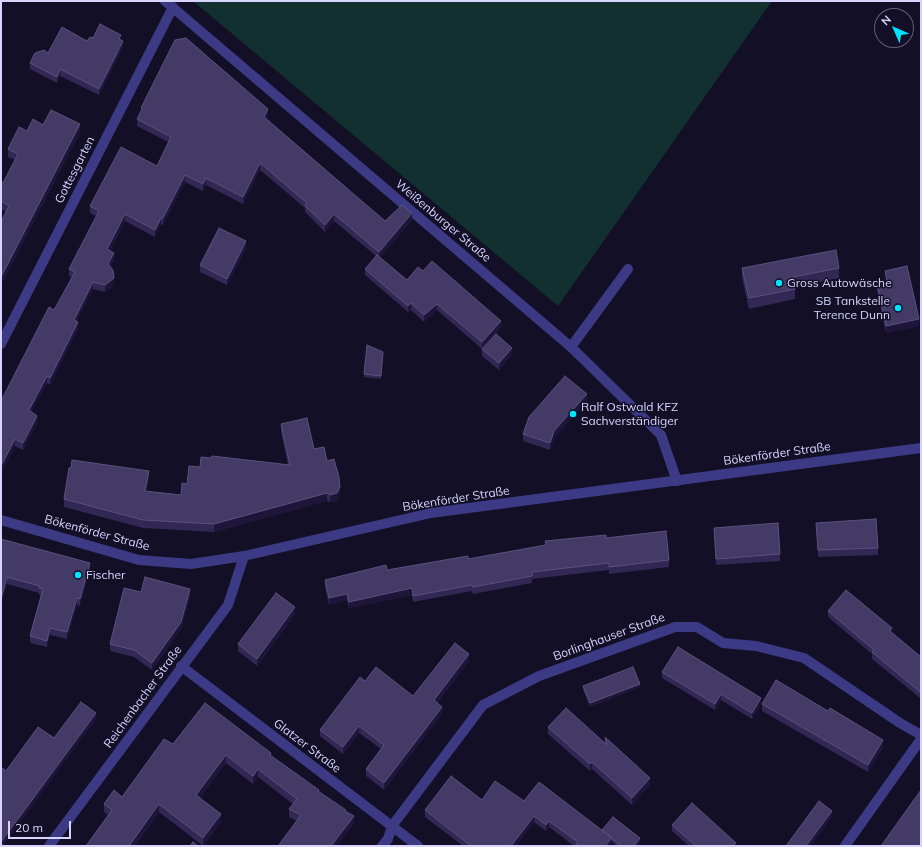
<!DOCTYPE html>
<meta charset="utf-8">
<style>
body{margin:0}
#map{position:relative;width:922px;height:847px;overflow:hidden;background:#130f26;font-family:Mulish,sans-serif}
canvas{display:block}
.frame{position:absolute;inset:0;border:2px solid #d9d4ff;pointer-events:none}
.north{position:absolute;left:874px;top:8px;width:40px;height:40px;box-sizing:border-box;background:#130f26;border:1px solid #625e7d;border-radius:50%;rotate:315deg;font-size:11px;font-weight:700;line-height:16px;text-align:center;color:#d9d4ff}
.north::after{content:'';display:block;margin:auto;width:14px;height:18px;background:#00e5ff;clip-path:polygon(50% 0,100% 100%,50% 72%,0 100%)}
.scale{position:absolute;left:8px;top:821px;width:63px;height:18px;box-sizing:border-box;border:2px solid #d9d4ff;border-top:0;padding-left:5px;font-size:12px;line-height:14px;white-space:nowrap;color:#d9d4ff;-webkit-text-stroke:3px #130f26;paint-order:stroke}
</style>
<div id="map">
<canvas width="922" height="847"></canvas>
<div class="frame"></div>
<div class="north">N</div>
<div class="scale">20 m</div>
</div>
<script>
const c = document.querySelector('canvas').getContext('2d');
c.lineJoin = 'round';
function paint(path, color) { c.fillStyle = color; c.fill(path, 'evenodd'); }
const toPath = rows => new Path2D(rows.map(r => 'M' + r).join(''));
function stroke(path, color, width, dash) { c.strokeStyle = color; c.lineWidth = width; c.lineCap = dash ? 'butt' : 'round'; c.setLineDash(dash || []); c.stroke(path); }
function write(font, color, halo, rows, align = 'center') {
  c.font = font + ' Mulish,sans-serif'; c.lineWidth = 3; c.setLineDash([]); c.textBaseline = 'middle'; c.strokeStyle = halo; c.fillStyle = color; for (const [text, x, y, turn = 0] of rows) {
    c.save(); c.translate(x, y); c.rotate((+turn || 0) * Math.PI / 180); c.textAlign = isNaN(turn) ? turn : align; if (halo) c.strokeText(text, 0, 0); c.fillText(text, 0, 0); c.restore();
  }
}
const green = toPath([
 [193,1,772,1,558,306]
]);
const service = toPath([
 [571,347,628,269]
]);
const minor = toPath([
 [165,1,571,347,661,435,677,481],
 [1,344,173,7],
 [181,666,418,846],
 [49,846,228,605,244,556],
 [382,846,388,839,392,826,483,705,539,676,675,627,697,627,723,643,756,646,804,658,900,723,921,735],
 [845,846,921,739]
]);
const tertiary = toPath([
 [1,520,139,560,191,564,244,556,431,513,921,448]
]);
const wall = toPath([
 [93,38,121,40,123,47,99,95,60,76,57,83,30,69,30,63,48,53,87,41],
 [141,108,268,116,267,119,385,221,412,220,380,257,407,280,423,271,501,327,482,349,437,310,424,322,411,310,408,312,365,275,365,269,376,256,334,221,325,232,305,212,305,208,260,170,243,204,206,185,203,191,185,182,163,225,161,224,155,237,125,221,110,251,114,260,110,267,114,285,105,292,93,289,76,321,78,329,50,385,47,383,31,412,37,423,23,450,15,446,1,473,54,310,72,278,69,276,69,269,96,216,90,213,90,206,157,166,168,142,137,126,137,119,141,112],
 [43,125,80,132,1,285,1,222,6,212,1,209,1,181,3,183,15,160,8,157,8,149,27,131],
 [246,248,227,285,200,272,200,265],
 [742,268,839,268,839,278,795,287,795,299,749,309,742,278],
 [885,271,919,326,886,333,877,290,877,284,886,282],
 [482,349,512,354,499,370,482,356],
 [383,355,381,379,364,377,364,374],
 [587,401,554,438,550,450,523,441,523,434],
 [281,424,314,449,327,461,340,495,337,501,330,502,327,501,214,532,143,528,64,507,64,499,71,468,149,479,146,491,181,495,187,484,200,467,288,465,281,432],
 [816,523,878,548,878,555,818,557],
 [714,528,780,554,780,561,716,565],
 [606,538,669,560,669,567,609,574,609,570,532,579,532,583,473,594,472,591,413,602,412,595,349,608,347,600,329,605,325,587,325,580,468,559,545,545,545,541],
 [1,539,90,570,80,606,77,605,67,639,50,635,47,647,30,643,30,636,41,595,39,595,39,593,7,584],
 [141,592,190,596,181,629,152,670,134,657,110,651,110,644],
 [828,611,892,633,921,657,920,698,872,659,872,654,828,617],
 [295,614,257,666,238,651,238,644],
 [469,661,437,703,442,714,384,790,366,776,366,769,381,749,359,733,343,754,320,736,320,730,365,681,413,696],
 [662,672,761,704,752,719,721,700,715,710,662,678],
 [583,686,640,687,590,707,583,689],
 [762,704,883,747,868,772,762,711],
 [548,727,605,742,605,737,650,785,632,805,592,769,590,771,548,734],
 [173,744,271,756,346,812,354,824,297,821,289,817,289,809,293,804,258,777,253,784,226,763,200,798,221,822,203,846,159,812,135,846,86,846,108,815,104,812,104,804,122,797],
 [482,800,524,801,602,830,640,842,637,846,617,846,612,842,612,844,574,846,549,827,546,831,534,822,516,846,463,846,425,817,425,810],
 [672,825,736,846,689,846,672,831]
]);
const shadedWall = toPath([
 [123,41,123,47,99,95,99,89],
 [60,69,60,76,57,83,57,77],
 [268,109,268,116,264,123,264,117],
 [80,124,80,132,1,285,1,277],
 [260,163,260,170,243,204,243,197],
 [185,175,185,182,163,225,163,218],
 [206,178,206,185,203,191,203,184],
 [412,213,412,220,379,259,379,252],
 [125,214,125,221,107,256,107,249],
 [334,214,334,221,325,232,325,225],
 [161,218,161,224,155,237,155,230],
 [246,241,246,248,227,285,227,279],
 [114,253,114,260,108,271,108,264],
 [114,278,114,285,105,292,105,285],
 [93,282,93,289,74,327,74,320],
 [411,303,411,310,408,312,408,306],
 [437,304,437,310,424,322,424,315],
 [919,319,919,326,886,333,886,326],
 [501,321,501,327,482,349,482,342],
 [78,322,78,329,50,385,50,378],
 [512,348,512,354,499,370,499,363],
 [47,376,47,383,29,417,29,410],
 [587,394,587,401,554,438,550,450,550,443,554,431],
 [37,416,37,423,23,450,23,443],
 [15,439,15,446,1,473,1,466],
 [149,471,149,479,145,498,145,491],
 [340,487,340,495,337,501,330,502,330,495],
 [327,493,327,501,214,532,214,524],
 [90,563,90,570,80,606,80,599],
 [7,577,7,584,1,605,1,599],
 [412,588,412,595,349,608,349,602],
 [190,589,190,596,181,629,152,670,152,663],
 [347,594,347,600,329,605,329,598],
 [77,598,77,605,67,639,67,632],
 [295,607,295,614,257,666,257,659],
 [50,628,50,635,47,647,47,641],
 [469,654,469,661,434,707,434,700],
 [640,684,640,687,590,707,590,703],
 [921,691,921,697,920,698,920,692],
 [721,694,721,700,715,710,715,704],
 [761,698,761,704,752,719,752,713],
 [442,707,442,714,384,790,384,783],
 [96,713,96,719,3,846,1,846,1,842],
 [359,726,359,733,343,754,343,747],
 [883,740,883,747,868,772,868,765],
 [226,755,226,763,196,803,196,795],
 [592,762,592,769,590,771,590,764],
 [258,769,258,777,253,784,253,776],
 [650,778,650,785,632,805,632,798],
 [159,804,159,812,135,846,129,846],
 [832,811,832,817,811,846,806,846],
 [221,814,221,822,203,846,203,838],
 [354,816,354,824,337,846,331,846],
 [534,816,534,822,516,846,511,846],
 [549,821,549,827,546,831,546,825],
 [612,838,612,844,610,846,605,846],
 [640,838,640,842,637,846,634,846]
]);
const building = toPath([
 [100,24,121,35,119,39,123,41,99,89,60,69,57,77,30,63,35,53,44,50,48,53,62,27,87,41,90,37,93,38,100,24],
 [186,38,268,109,264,117,385,221,402,205,412,213,379,252,334,214,325,225,305,206,307,203,260,163,243,197,206,178,203,184,185,175,163,218,161,218,155,230,125,214,107,249,114,253,108,264,113,270,114,278,105,285,93,282,74,320,78,322,50,378,47,376,29,410,37,416,23,443,15,439,1,466,1,401,49,307,54,310,75,272,69,269,99,211,90,206,121,147,157,166,171,137,137,119,142,109,141,108,175,40,186,38],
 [51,110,80,124,1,277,1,222,9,206,1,201,1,181,3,183,18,154,8,149,19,127,27,131,33,119,43,125,51,110],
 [219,228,246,241,227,279,200,265,219,228],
 [836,250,839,268,793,277,795,289,749,298,742,268,836,250],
 [377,255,407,280,418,267,423,271,432,261,501,321,482,342,437,304,424,315,411,303,408,306,365,269,377,255],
 [907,266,919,319,886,326,877,284,887,281,885,271,907,266],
 [496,334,512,348,499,363,482,349,496,334],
 [367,345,383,352,381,376,364,374,367,345],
 [565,376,587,394,554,431,550,443,523,434,529,417,565,376],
 [307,418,314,449,324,447,327,461,334,459,339,477,340,487,337,493,330,495,327,493,214,524,143,520,64,499,69,468,71,468,72,460,149,471,145,491,181,495,182,483,187,484,189,466,200,467,201,457,211,458,212,456,290,465,281,424,307,418],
 [876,519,878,548,818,550,816,523,876,519],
 [778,523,780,554,716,559,714,528,778,523],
 [666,531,669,560,609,567,609,563,532,572,532,576,473,587,472,585,413,596,412,588,349,602,347,594,329,598,325,580,386,565,387,570,468,556,468,559,546,545,545,541,606,535,606,538,666,531],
 [1,539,90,563,80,599,77,598,67,632,50,628,47,641,30,636,43,589,39,588,40,586,7,577,1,599,1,539],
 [145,577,190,589,181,622,152,663,134,650,110,644,124,588,141,592,145,577],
 [846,590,892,628,890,631,921,657,921,691,920,692,872,652,874,650,828,611,846,590],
 [276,593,295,607,257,659,238,644,276,593],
 [455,643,469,654,434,700,442,707,384,783,366,769,384,745,359,726,343,747,320,730,360,677,365,681,376,667,413,696,455,643],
 [678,647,761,698,752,713,721,694,715,704,662,672,678,647],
 [633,667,640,684,590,703,583,686,633,667],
 [776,680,828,711,830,708,883,740,868,765,762,704,776,680],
 [81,702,96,713,1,842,1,767,6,771,38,727,54,738,81,702],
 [205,703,271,753,270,755,319,790,318,791,346,810,345,811,354,816,331,846,278,846,301,815,289,809,297,799,258,769,253,776,226,755,196,795,221,814,203,838,159,804,129,846,86,846,112,810,104,804,114,790,122,797,164,739,173,744,205,703],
 [566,708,607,745,605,737,650,778,632,798,592,762,590,764,548,727,566,708],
 [451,776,482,800,495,781,524,801,539,782,612,838,605,846,575,846,578,842,549,821,546,825,534,816,511,846,471,846,425,810,451,776],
 [921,790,921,846,881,846,921,790],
 [819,801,832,811,806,846,786,846,819,801],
 [692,803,736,843,734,845,735,846,696,846,672,825,692,803],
 [613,817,640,838,634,846,621,846,611,838,612,838,602,830,613,817],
 [193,842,198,846,190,846,193,842]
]);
const markers = [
 [779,283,4,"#00e5ff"],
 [898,308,4,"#00e5ff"],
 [573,414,4,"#00e5ff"],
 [78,575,4,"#00e5ff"]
];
const streetNames = [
 ["Gottesgarten",75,170,-63],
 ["Weißenburger Straße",443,221,40],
 ["Bökenförder Straße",777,454,-8],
 ["Bökenförder Straße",456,499,-9],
 ["Bökenförder Straße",97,533,15],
 ["Borlinghauser Straße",609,637,-20],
 ["Reichenbacher Straße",143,697,-54],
 ["Glatzer Straße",307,746,37]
];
const poiNames = [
 ["Gross Autowäsche",787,283],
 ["SB Tankstelle",890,301,"right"],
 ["Terence Dunn",890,315,"right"],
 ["Ralf Ostwald KFZ",581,407],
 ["Sachverständiger",581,421],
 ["Fischer",86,575]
];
paint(green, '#12302f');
stroke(service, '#3d3a85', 10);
stroke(minor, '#3d3a85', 10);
stroke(tertiary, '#3d3a85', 10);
paint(wall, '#312854');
paint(shadedWall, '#1d163a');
paint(building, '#433a66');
stroke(building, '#5a527e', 1);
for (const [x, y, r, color] of markers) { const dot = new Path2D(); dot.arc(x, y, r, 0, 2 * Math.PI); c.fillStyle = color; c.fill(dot); stroke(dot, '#130f26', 1.5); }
write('12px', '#d9d4ff', '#130f26', streetNames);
write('12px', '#d9d4ff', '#130f26', poiNames, 'left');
</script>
